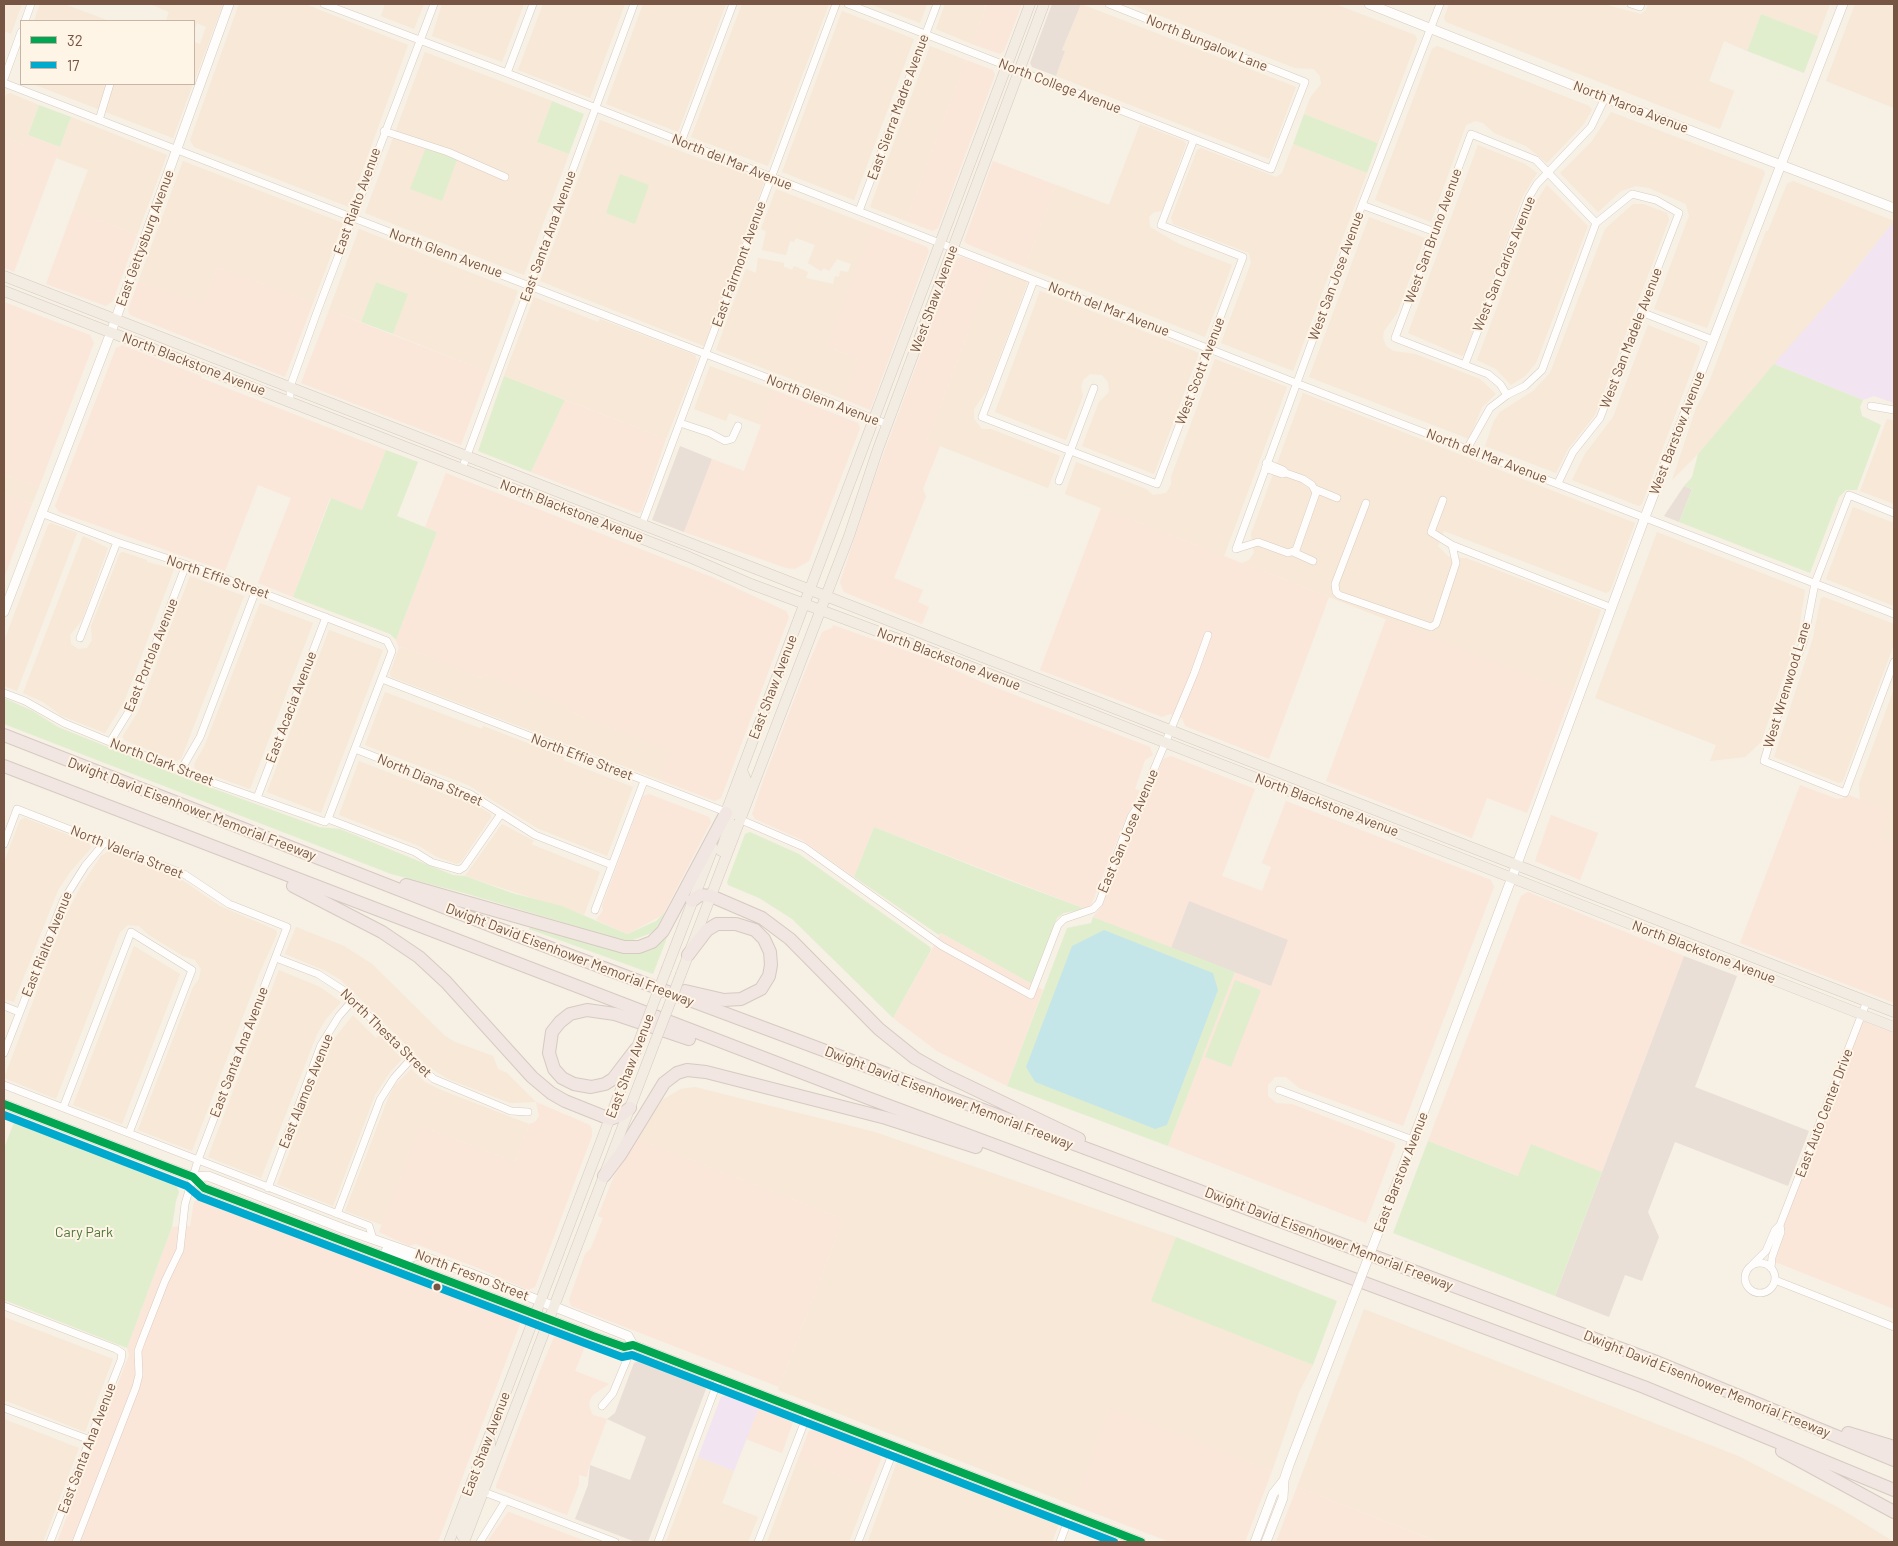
<!DOCTYPE html>
<style>
body{margin:0}
#map{position:relative;width:1898px;height:1546px;overflow:hidden;background:#f6f0e5;font-family:Barlow,sans-serif}
canvas{display:block}
.frame{position:absolute;inset:0;border:5px solid #765544;pointer-events:none}
.legend{position:absolute;left:20px;top:20px;width:175px;height:65px;box-sizing:border-box;background:#fff5e6;border:1px solid #c8b5a5;margin:0;padding:6px 9px;list-style:none;font-size:15px;color:#765544}
.legend li{display:flex;align-items:center;gap:10px;height:25px}
.legend b{width:25px;border:1px solid #c8b5a5}
</style>
<div id="map">
<canvas width="1898" height="1546"></canvas>
<div class="frame"></div>
<ul class="legend">
<li><b style="height:6px;background:#00a651"></b>32</li>
<li><b style="height:6px;background:#00a9ce"></b>17</li>
</ul>
</div>
<script>
const c = document.querySelector('canvas').getContext('2d');
c.lineJoin = 'round';
function paint(path, color) { c.fillStyle = color; c.fill(path, 'evenodd'); }
const toPath = rows => new Path2D(rows.map(r => 'M' + r).join(''));
function stroke(path, color, width, dash) { c.strokeStyle = color; c.lineWidth = width; c.lineCap = dash ? 'butt' : 'round'; c.setLineDash(dash || []); c.stroke(path); }
function write(font, color, halo, rows, align = 'center') {
  c.font = font + ' Barlow,sans-serif'; c.lineWidth = 4; c.setLineDash([]); c.textBaseline = 'middle'; c.strokeStyle = halo; c.fillStyle = color; for (const [text, x, y, turn = 0] of rows) {
    c.save(); c.translate(x, y); c.rotate((+turn || 0) * Math.PI / 180); c.textAlign = isNaN(turn) ? turn : align; if (halo) c.strokeText(text, 0, 0); c.fillText(text, 0, 0); c.restore();
  }
}
const residential = toPath([
 [4,4,22,4,11,34,4,31],
 [40,4,64,4,109,21,34,21],
 [150,4,223,4,194,82,194,42,200,44,206,27,197,23,194,30,194,21,166,21,169,12],
 [239,4,305,4,408,45,349,207,194,147,190,140],
 [385,4,424,4,414,29,381,16],
 [442,4,524,4,502,62,432,36],
 [543,4,625,4,590,98,518,70],
 [643,4,726,4,678,132,606,104],
 [742,4,829,4,768,166,691,137],
 [870,4,927,4,920,23],
 [945,4,980,4,986,6,972,44,936,29],
 [1081,4,1296,87,1269,159,1056,76,1065,51,1062,50],
 [1130,4,1335,4,1415,35,1417,39,1378,143,1304,114,1310,98,1321,84,1320,76,1314,69,1295,68],
 [1449,4,1603,4,1641,14,1646,10,1648,4,1830,4,1818,36,1761,14,1747,51,1724,41,1709,81,1734,91,1720,129,1446,22,1444,18],
 [1855,4,1894,4,1894,108,1826,81],
 [842,11,914,39,854,200,782,172],
 [930,46,966,60,906,221,870,207],
 [1437,46,1589,106,1592,110,1583,125,1547,163,1526,146,1494,133,1483,123,1475,121,1466,125,1431,222,1375,200,1432,49],
 [425,52,552,101,537,142,569,154,524,275,365,213],
 [33,84,193,84,173,138],
 [10,93,39,105,24,145,4,137,4,102,6,95],
 [1611,112,1763,170,1765,173,1707,328,1654,309,1689,216,1686,204,1649,188,1636,186,1621,191,1598,212,1560,173,1592,141],
 [71,117,167,155,137,235,73,210,88,170,56,158],
 [600,120,696,157,765,180,704,346,540,281],
 [1140,124,1184,141,1186,144,1162,211,1154,212,1149,217,1150,227,1179,244,1232,265,1205,337,1025,267,1056,185,1109,205],
 [1293,144,1367,173,1293,371,1221,343,1251,263,1249,253,1173,224,1171,218,1197,150,1201,148,1276,177,1282,173],
 [1478,145,1525,164,1537,173,1523,196,1465,353,1462,356,1408,333],
 [183,161,343,223,313,303,218,267,204,305,138,282],
 [1793,181,1894,221,1839,290,1698,454,1672,480,1696,408,1708,385,1766,231,1768,231,1787,184],
 [1547,185,1588,226,1536,363,1525,376,1511,385,1496,369,1477,360,1537,200],
 [776,189,872,226,827,346,858,359,843,399,716,350,746,269,756,273,758,258,784,263,784,267,792,270,794,266,808,272,806,278,833,284,835,276,839,277,840,271,848,272,851,264,837,259,829,271,824,268,821,271,808,263,815,245,796,238,794,242,790,241,786,255,762,250,766,231,761,229],
 [1633,204,1643,204,1667,213,1669,220,1595,415,1568,449,1556,473,1485,446,1494,421,1500,412,1533,391,1550,373,1605,229],
 [1369,217,1425,238,1397,313,1384,331,1383,338,1386,346,1393,351,1415,354,1480,379,1496,394,1482,407,1469,439,1309,377],
 [359,229,518,291,488,372,393,334,407,294,376,282,361,322,329,310],
 [992,268,1026,281,1027,284,987,390,974,409,974,419,982,429,991,429,1060,456,1048,488,927,441],
 [1040,291,1199,353,1154,474,1082,446,1099,402,1109,392,1108,382,1102,375,1090,374,1083,380,1081,387,1083,396,1066,440,995,412],
 [534,297,598,322,600,319,695,355,697,361,666,439,504,376],
 [1648,325,1698,345,1700,348,1642,504,1639,506,1572,480,1585,454,1613,417],
 [1215,359,1287,387,1224,556,1065,494,1076,462,1146,489,1153,495,1166,493,1171,485,1171,477],
 [710,366,774,390,761,425,729,413,726,421,694,409],
 [1303,393,1635,523,1610,591,1606,593,1444,531,1438,546,1449,557,1466,558,1601,610,1572,692,1242,563,1249,560,1254,553,1251,534],
 [1887,419,1894,421,1894,504,1860,491],
 [4,474,39,487,32,504,4,493],
 [1853,507,1894,523,1894,606,1826,579],
 [51,523,77,533,17,691,4,686,4,641,48,525],
 [1657,532,1805,590,1798,635,1761,742,1745,757,1710,761,1716,745,1595,698],
 [83,536,108,548,82,620,70,635,71,644,78,649,87,648,92,640,91,626,120,553,123,552,147,560,147,562,174,569,124,702,105,733,62,716,43,702,23,693],
 [190,576,244,596,181,759,176,761,124,740,123,736,138,712],
 [1824,597,1894,624,1894,644,1843,781,1839,783,1774,757,1813,638,1821,598],
 [260,603,313,623,250,789,195,769,194,764,204,747],
 [329,630,383,650,321,813,267,792],
 [403,647,482,678,484,674,572,708,570,712,573,713,671,751,660,780,391,677,390,673,399,648],
 [1894,689,1894,845,1879,839,1860,799,1859,784],
 [385,692,482,729,483,726,564,757,563,760,633,787,607,856,537,828,468,785,365,745],
 [359,761,457,799,458,796,466,799,491,814,491,817,461,862,457,864,437,857,419,846,339,815],
 [25,818,89,843,91,848,70,872,58,890,14,1002,4,999,4,862,20,820],
 [502,824,534,841,531,844,600,872,584,915,465,876],
 [109,851,182,880,220,906,276,930,277,934,259,974,192,1151,138,1130,193,987,199,979,201,969,195,960,183,956,149,935,139,926,128,925,120,932,56,1099,4,1078,65,917,81,886,101,856],
 [296,927,344,946,372,964,445,1036,455,1042,493,1056,498,1069,507,1073,536,1102,510,1103,448,1079,427,1066,341,980,326,971,285,954],
 [134,946,180,974,122,1124,73,1105],
 [279,970,320,987,341,1002,326,1019,317,1034,261,1178,208,1157],
 [353,1015,376,1038,379,1035,402,1059,390,1072,375,1095,333,1206,277,1184,333,1040],
 [411,1069,425,1082,441,1090,529,1124,515,1162,420,1126,382,1225,345,1211,387,1101,394,1086],
 [695,1087,875,1132,1176,1237,1152,1301,1313,1365,1299,1392,1272,1471,1110,1409,1073,1505,778,1390,843,1219,637,1139,662,1100,681,1089],
 [1364,1309,1738,1456,1841,1509,1894,1542,1439,1542,1297,1487],
 [4,1317,113,1359,85,1432,4,1400],
 [4,1419,79,1448,43,1542,4,1542],
 [698,1457,734,1471,722,1503,758,1517,748,1542,666,1542],
 [903,1458,1055,1521,1059,1524,1052,1542,868,1541,898,1459],
 [798,1459,870,1487,849,1542,767,1542]
]);
const commercial = toPath([
 [987,4,1022,4,1004,51,1000,54,972,44],
 [966,60,993,70,995,75,938,228,933,231,906,221],
 [28,135,60,147,14,272,4,268,4,137,24,145],
 [993,161,1056,185,1025,267,967,244,964,241],
 [73,210,137,235,113,301,106,306,46,284],
 [872,226,927,247,929,251,870,410,843,399,858,359,827,346],
 [962,257,992,268,927,441,940,446,923,489,926,496,894,578,923,590,918,602,929,607,922,624,844,592,840,582,872,485,925,342,957,258],
 [218,267,313,303,285,377,130,315,128,310,138,282,204,304],
 [4,302,90,335,94,343,39,487,4,474],
 [329,310,488,372,461,445,301,383],
 [122,345,201,376,201,378,386,450,362,510,330,498,293,597,258,583,291,498,258,485,225,571,59,512,55,506,116,348],
 [774,390,858,423,860,428,809,561,795,569,786,568,684,532,712,459,744,471],
 [565,400,666,439,641,512,637,513,531,472],
 [446,473,712,577,786,611,789,617,721,798,715,801,660,780,670,751,573,713,570,712,571,708,484,674,482,678,403,647,399,648,396,640,437,532,425,527],
 [4,493,32,504,4,578],
 [1101,508,1329,597,1269,759,1185,726,1182,718,1170,714,1162,717,1040,670],
 [1386,619,1572,692,1527,813,1487,798,1472,838,1326,781],
 [833,625,932,660,984,683,1150,747,1153,755,1145,760,1135,789,1140,791,1126,818,1091,905,1086,909,874,827,854,877,802,840,755,819,752,814,763,781,804,674,822,632,832,628],
 [1171,756,1255,789,1222,876,1262,891,1271,867,1262,863,1286,801,1491,880,1494,887,1403,1126,1299,1088,1286,1077,1275,1077,1268,1085,1268,1096,1276,1103,1292,1104,1394,1143,1395,1146,1366,1223,1168,1146,1235,972,1271,986,1189,901,1171,948,1093,917,1102,906,1134,820,1142,808,1153,779,1157,775,1163,759],
 [1800,785,1837,799,1843,798,1846,794,1890,811,1880,839,1894,845,1894,1003,1740,943],
 [649,794,709,817,711,822,663,915,627,934,596,920,603,910,602,906,643,796],
 [1551,815,1598,833,1580,880,1535,861],
 [1528,892,1684,956,1602,1172,1519,1176,1428,1141,1521,896],
 [941,933,1043,990,1007,1086,937,1051,893,1018],
 [1861,1020,1894,1033,1894,1309,1770,1260],
 [536,1102,590,1125,592,1130,592,1136,535,1287,528,1290,483,1270,416,1244,409,1246,379,1232,420,1126,515,1162,529,1124,535,1122,539,1116],
 [637,1139,843,1219,779,1387,571,1306,569,1300,585,1254,591,1248,603,1218,598,1216,614,1176],
 [202,1198,517,1317,520,1324,438,1542,57,1542,129,1355,127,1348,172,1227,190,1226,194,1202,197,1199],
 [562,1333,575,1340,587,1341,575,1371,609,1384,593,1395,589,1402,590,1409,593,1415,607,1419,588,1470,587,1477,579,1475,579,1484,567,1515,496,1488,496,1486,541,1368,554,1337],
 [759,1407,793,1422,782,1453,746,1439],
 [1110,1408,1272,1471,1245,1542,1170,1542,1073,1505],
 [813,1429,879,1454,881,1459,870,1487,798,1459,809,1431],
 [1297,1487,1420,1535,1439,1542,1276,1542],
 [508,1512,509,1512,588,1542,487,1542]
]);
const industrial = toPath([
 [1052,4,1081,4,1062,50,1065,51,1056,76,1032,67,1030,63],
 [680,446,712,459,684,532,652,520],
 [1684,486,1692,489,1679,522,1664,516],
 [1189,901,1288,940,1271,986,1171,948],
 [1684,956,1737,976,1695,1087,1809,1131,1788,1186,1675,1142,1648,1212,1659,1237,1642,1281,1625,1275,1609,1317,1555,1296],
 [639,1361,703,1386,706,1389,648,1542,636,1542,575,1519,588,1485,590,1465,630,1480,646,1437,607,1419,615,1413,634,1363]
]);
const education = toPath([
 [1894,221,1894,403,1874,396,1863,400,1774,364,1839,290],
 [727,1395,759,1407,734,1471,698,1457,721,1397]
]);
const green = toPath([
 [1761,14,1818,36,1804,73,1747,51],
 [552,101,584,114,569,154,537,142],
 [39,105,71,117,60,147,28,135],
 [1304,114,1378,143,1367,173,1293,144],
 [427,145,458,157,442,201,410,189],
 [620,174,649,185,635,224,606,213],
 [376,282,408,294,393,334,361,322],
 [1774,364,1863,400,1860,407,1862,416,1881,425,1857,490,1846,490,1839,497,1810,573,1679,522,1692,489,1684,486,1692,477,1698,454],
 [504,376,565,400,531,472,478,451],
 [386,450,418,462,397,516,437,532,396,640,390,634,293,597,331,498,362,510],
 [4,698,33,711,58,727,190,780,319,827,340,829,453,875,465,876,512,893,562,906,627,934,656,921,665,912,656,929,649,934,633,940,623,940,464,893,391,874,4,724],
 [874,827,1008,880,1086,909,1064,913,1057,918,1032,984,941,933,939,935,854,877],
 [750,832,799,854,930,947,931,950,893,1018,792,919,759,898,728,885,727,882,745,834],
 [1093,917,1235,972,1168,1146,1007,1086,1067,928,1091,923],
 [531,925,621,952,634,953,654,947,670,930,653,974,529,929],
 [1235,980,1261,990,1231,1067,1205,1057],
 [15,1120,103,1151,140,1171,176,1185,179,1192,176,1201,172,1227,127,1348,4,1300,4,1148],
 [1428,1141,1518,1176,1531,1144,1602,1172,1555,1296,1393,1233],
 [1176,1237,1337,1301,1313,1365,1151,1301]
]);
const water = toPath([
 [1104,930,1213,973,1218,990,1167,1125,1155,1129,1035,1082,1026,1067,1072,946]
]);
const minor = toPath([
 [324,4,507,73,1296,383,1894,614],
 [848,4,1271,169,1305,82,1109,4],
 [1631,4,1640,7,1641,4],
 [25,21,31,4],
 [507,73,533,4],
 [4,79,21,32],
 [4,83,887,424],
 [99,120,110,84],
 [384,131,448,152,505,177],
 [681,142,733,4],
 [1362,205,1435,232],
 [859,211,937,4],
 [1034,280,982,417,1157,484,1243,257,1161,225,1194,139],
 [1641,312,1713,340],
 [1465,364,1529,197,1537,184,1591,127,1605,98],
 [1507,395,1500,384,1488,374,1395,338,1471,134,1536,160,1596,223],
 [290,401,290,387,317,312,434,4],
 [1871,406,1894,410],
 [680,423,710,433,725,441,732,439,738,426],
 [1467,449,1490,408,1507,395,1525,386,1542,370,1596,223,1632,194,1656,200,1679,213,1600,418,1573,452,1558,483],
 [1265,468,1282,474,1286,473,1283,470,1266,463],
 [462,469,634,4],
 [1059,481,1094,388],
 [1315,489,1337,498],
 [1366,503,1335,584,1336,592,1339,595,1431,627,1436,624,1456,563,1452,545,1431,532,1443,500],
 [1894,513,1849,495,1815,583,1804,640,1784,694,1764,761,1845,793,1894,662],
 [642,524,836,4],
 [1452,545,1612,608],
 [1236,549,1362,205,1440,4],
 [1236,549,1258,542,1288,553,1296,550,1316,493,1312,485,1303,479,1286,473],
 [1293,552,1313,561],
 [80,638,117,542],
 [382,679,726,812],
 [4,693,25,701,64,723,110,742,214,783,325,822,328,819,392,651,387,641,203,570,117,542,41,513],
 [110,742,131,708,186,565],
 [355,749,470,794,535,835,612,865],
 [181,770,200,737,256,590],
 [257,798,326,617],
 [328,819,415,852,431,862,459,870,464,867,501,814],
 [739,819,804,847,942,946,1031,995,1058,925,1064,919,1093,909,1099,903,1131,817,1140,803,1194,674,1208,635],
 [4,844,17,809,184,874,229,904,287,927,198,1160,185,1204,180,1250,165,1281,142,1340,138,1351,139,1375,136,1387,76,1542],
 [595,910,644,781],
 [276,958,318,974,343,990,411,1059,434,1079,511,1111,528,1112],
 [4,1006,19,1012],
 [4,1053,63,901,85,866,105,842],
 [4,1085,369,1226,373,1239],
 [1279,1090,1413,1140],
 [63,1108,131,932,192,970,129,1133],
 [268,1188,321,1045,339,1016,353,1000],
 [337,1214,380,1100,394,1078,411,1059],
 '1745 1278a15 15 0 1 1 30 0a15 15 0 1 1-30 0Z',
 [1753,1264,1766,1251,1775,1230,1780,1225,1867,1001],
 [1771,1268,1772,1257,1781,1232,1780,1225],
 [1775,1280,1894,1327],
 [4,1306,116,1349,122,1353,121,1360,50,1542],
 [602,1406,613,1393,633,1345],
 [4,1408,90,1440],
 [484,1492,615,1542],
 [480,1542,506,1500],
 [658,1542,719,1378],
 [758,1542,808,1413],
 [858,1542,895,1447],
 [1060,1542,1070,1515]
]);
const tertiary = toPath([
 [4,612,111,332,229,4],
 [1517,864,1645,517,1843,4]
]);
const secondary = toPath([
 [1369,4,1605,98,1894,208],
 [4,1104,193,1177,204,1188,593,1336,624,1347,633,1345,1141,1542],
 [193,1177,208,1176,344,1229,467,1272,628,1336,633,1345],
 [1376,1238,1517,864],
 [386,1251,409,1258,418,1255],
 [1255,1542,1273,1494,1284,1480],
 [1266,1542,1283,1498,1284,1480,1289,1465,1353,1298]
]);
const primary = toPath([
 [4,276,1894,1012],
 [4,291,689,557,751,584,941,655,1894,1027],
 [735,814,746,780,742,770],
 [723,820,1030,4],
 [721,851,730,823,726,812],
 [667,968,713,848],
 [681,974,849,536,878,449,1044,4],
 [484,1492,479,1487,479,1483,490,1455,490,1442],
 [462,1536,464,1522,475,1494,472,1481],
 [449,1542,641,1036],
 [464,1542,655,1042]
]);
const motorway = toPath([
 [4,735,497,928,1654,1361,1894,1460],
 [4,766,868,1098,1644,1387,1894,1490],
 [406,885,624,947,639,947,652,942,663,931,726,813],
 [293,886,382,932,419,957,446,982,532,1077,551,1093,565,1101,610,1119,621,1115,630,1108],
 [692,901,700,895,711,896,762,918,790,939,879,1029,915,1058,945,1075,1079,1139],
 [685,991,724,1000,741,999,761,989,769,976,771,965,770,952,764,939,755,930,736,924,717,924,707,930,688,955],
 [636,1049,613,1079,605,1084,591,1087,574,1084,562,1078,554,1069,549,1053,552,1032,560,1022,570,1014,587,1010,615,1014,689,1039],
 [604,1176,620,1155,664,1083,677,1073,687,1070,706,1072,886,1118,976,1147],
 [1848,1433,1894,1447],
 [1782,1451,1894,1512]
]);
const secondaryBridge = toPath([
 [1353,1298,1376,1238]
]);
const primaryBridge = toPath([
 [641,1036,667,968],
 [655,1042,681,974]
]);
const bus1 = toPath([
 [4,1104,193,1177,204,1188,593,1336,624,1347,633,1345,1141,1542]
]);
const bus2 = toPath([
 [4,1115,187,1186,200,1197,590,1345,622,1357,632,1355,1114,1542]
]);
const markers = [
 [437,1287,4.5,"#765544"]
];
const streetNames = [
 ["North Bungalow Lane",1207,43,22],
 ["North College Avenue",1060,86,21],
 ["East Sierra Madre Avenue",898,107,-70],
 ["North Maroa Avenue",1631,107,21],
 ["North del Mar Avenue",732,162,22],
 ["East Rialto Avenue",357,201,-70],
 ["East Santa Ana Avenue",548,236,-70],
 ["West San Bruno Avenue",1433,236,-70],
 ["East Gettysburg Avenue",145,238,-70],
 ["North Glenn Avenue",446,253,20],
 ["East Fairmont Avenue",739,264,-70],
 ["West San Carlos Avenue",1504,264,-68],
 ["West San Jose Avenue",1336,276,-70],
 ["West Shaw Avenue",934,299,-70],
 ["North del Mar Avenue",1109,309,21],
 ["West San Madele Avenue",1631,338,-69],
 ["North Blackstone Avenue",194,364,21],
 ["West Scott Avenue",1200,371,-69],
 ["North Glenn Avenue",823,400,21],
 ["West Barstow Avenue",1677,433,-69],
 ["North del Mar Avenue",1487,456,21],
 ["North Blackstone Avenue",572,511,21],
 ["North Effie Street",218,577,19],
 ["East Portola Avenue",151,655,-68],
 ["North Blackstone Avenue",949,659,21],
 ["West Wrenwood Lane",1787,685,-73],
 ["East Shaw Avenue",773,687,-69],
 ["East Acacia Avenue",291,707,-69],
 ["North Effie Street",582,757,21],
 ["North Clark Street",162,762,21],
 ["North Diana Street",430,780,23],
 ["North Blackstone Avenue",1327,805,21],
 ["Dwight David Eisenhower Memorial Freeway",192,809,21],
 ["East San Jose Avenue",1128,831,-67],
 ["North Valeria Street",127,852,22],
 ["East Rialto Avenue",47,944,-68],
 ["North Blackstone Avenue",1704,952,21],
 ["Dwight David Eisenhower Memorial Freeway",570,955,21],
 ["North Thesta Street",386,1033,44],
 ["East Santa Ana Avenue",239,1052,-69],
 ["East Shaw Avenue",630,1066,-69],
 ["East Alamos Avenue",306,1091,-68],
 ["Dwight David Eisenhower Memorial Freeway",949,1098,21],
 ["East Auto Center Drive",1824,1113,-69],
 ["East Barstow Avenue",1401,1172,-69],
 ["Dwight David Eisenhower Memorial Freeway",1329,1239,21],
 ["North Fresno Street",472,1275,21],
 ["Dwight David Eisenhower Memorial Freeway",1707,1384,22],
 ["East Shaw Avenue",486,1444,-69],
 ["East Santa Ana Avenue",87,1448,-69]
];
const parkNames = [
 ["Cary Park",84,1232]
];
paint(residential, '#f7e8d7');
paint(commercial, '#fbe6da');
paint(industrial, '#e9dfd6');
paint(education, '#f2e4f1');
paint(green, '#e1eece');
paint(water, '#c5e6e8');
stroke(minor, '#d8cdc3', 8);
stroke(tertiary, '#d8cdc3', 10);
stroke(secondary, '#d7ccc2', 10);
stroke(primary, '#d6cac2', 11);
stroke(motorway, '#d6cac2', 14);
stroke(minor, '#fefdfb', 7);
stroke(tertiary, '#fefdfb', 9);
stroke(secondary, '#fefdfb', 9);
stroke(primary, '#f2ece2', 10);
stroke(motorway, '#f1e6e2', 12);
stroke(secondaryBridge, '#d7ccc2', 10, []);
stroke(primaryBridge, '#d6cac2', 11, []);
stroke(secondaryBridge, '#fefdfb', 9);
stroke(primaryBridge, '#f2ece2', 10);
stroke(bus1, '#00a651', 8);
stroke(bus2, '#00a9ce', 8);
for (const [x, y, r, color] of markers) { const dot = new Path2D(); dot.arc(x, y, r, 0, 2 * Math.PI); c.fillStyle = color; c.fill(dot); stroke(dot, '#fff5e6', 2); }
write('14px', '#765544', '#fff5e6', streetNames);
write('14px', '#4c7738', '#fff5e6', parkNames);
</script>
